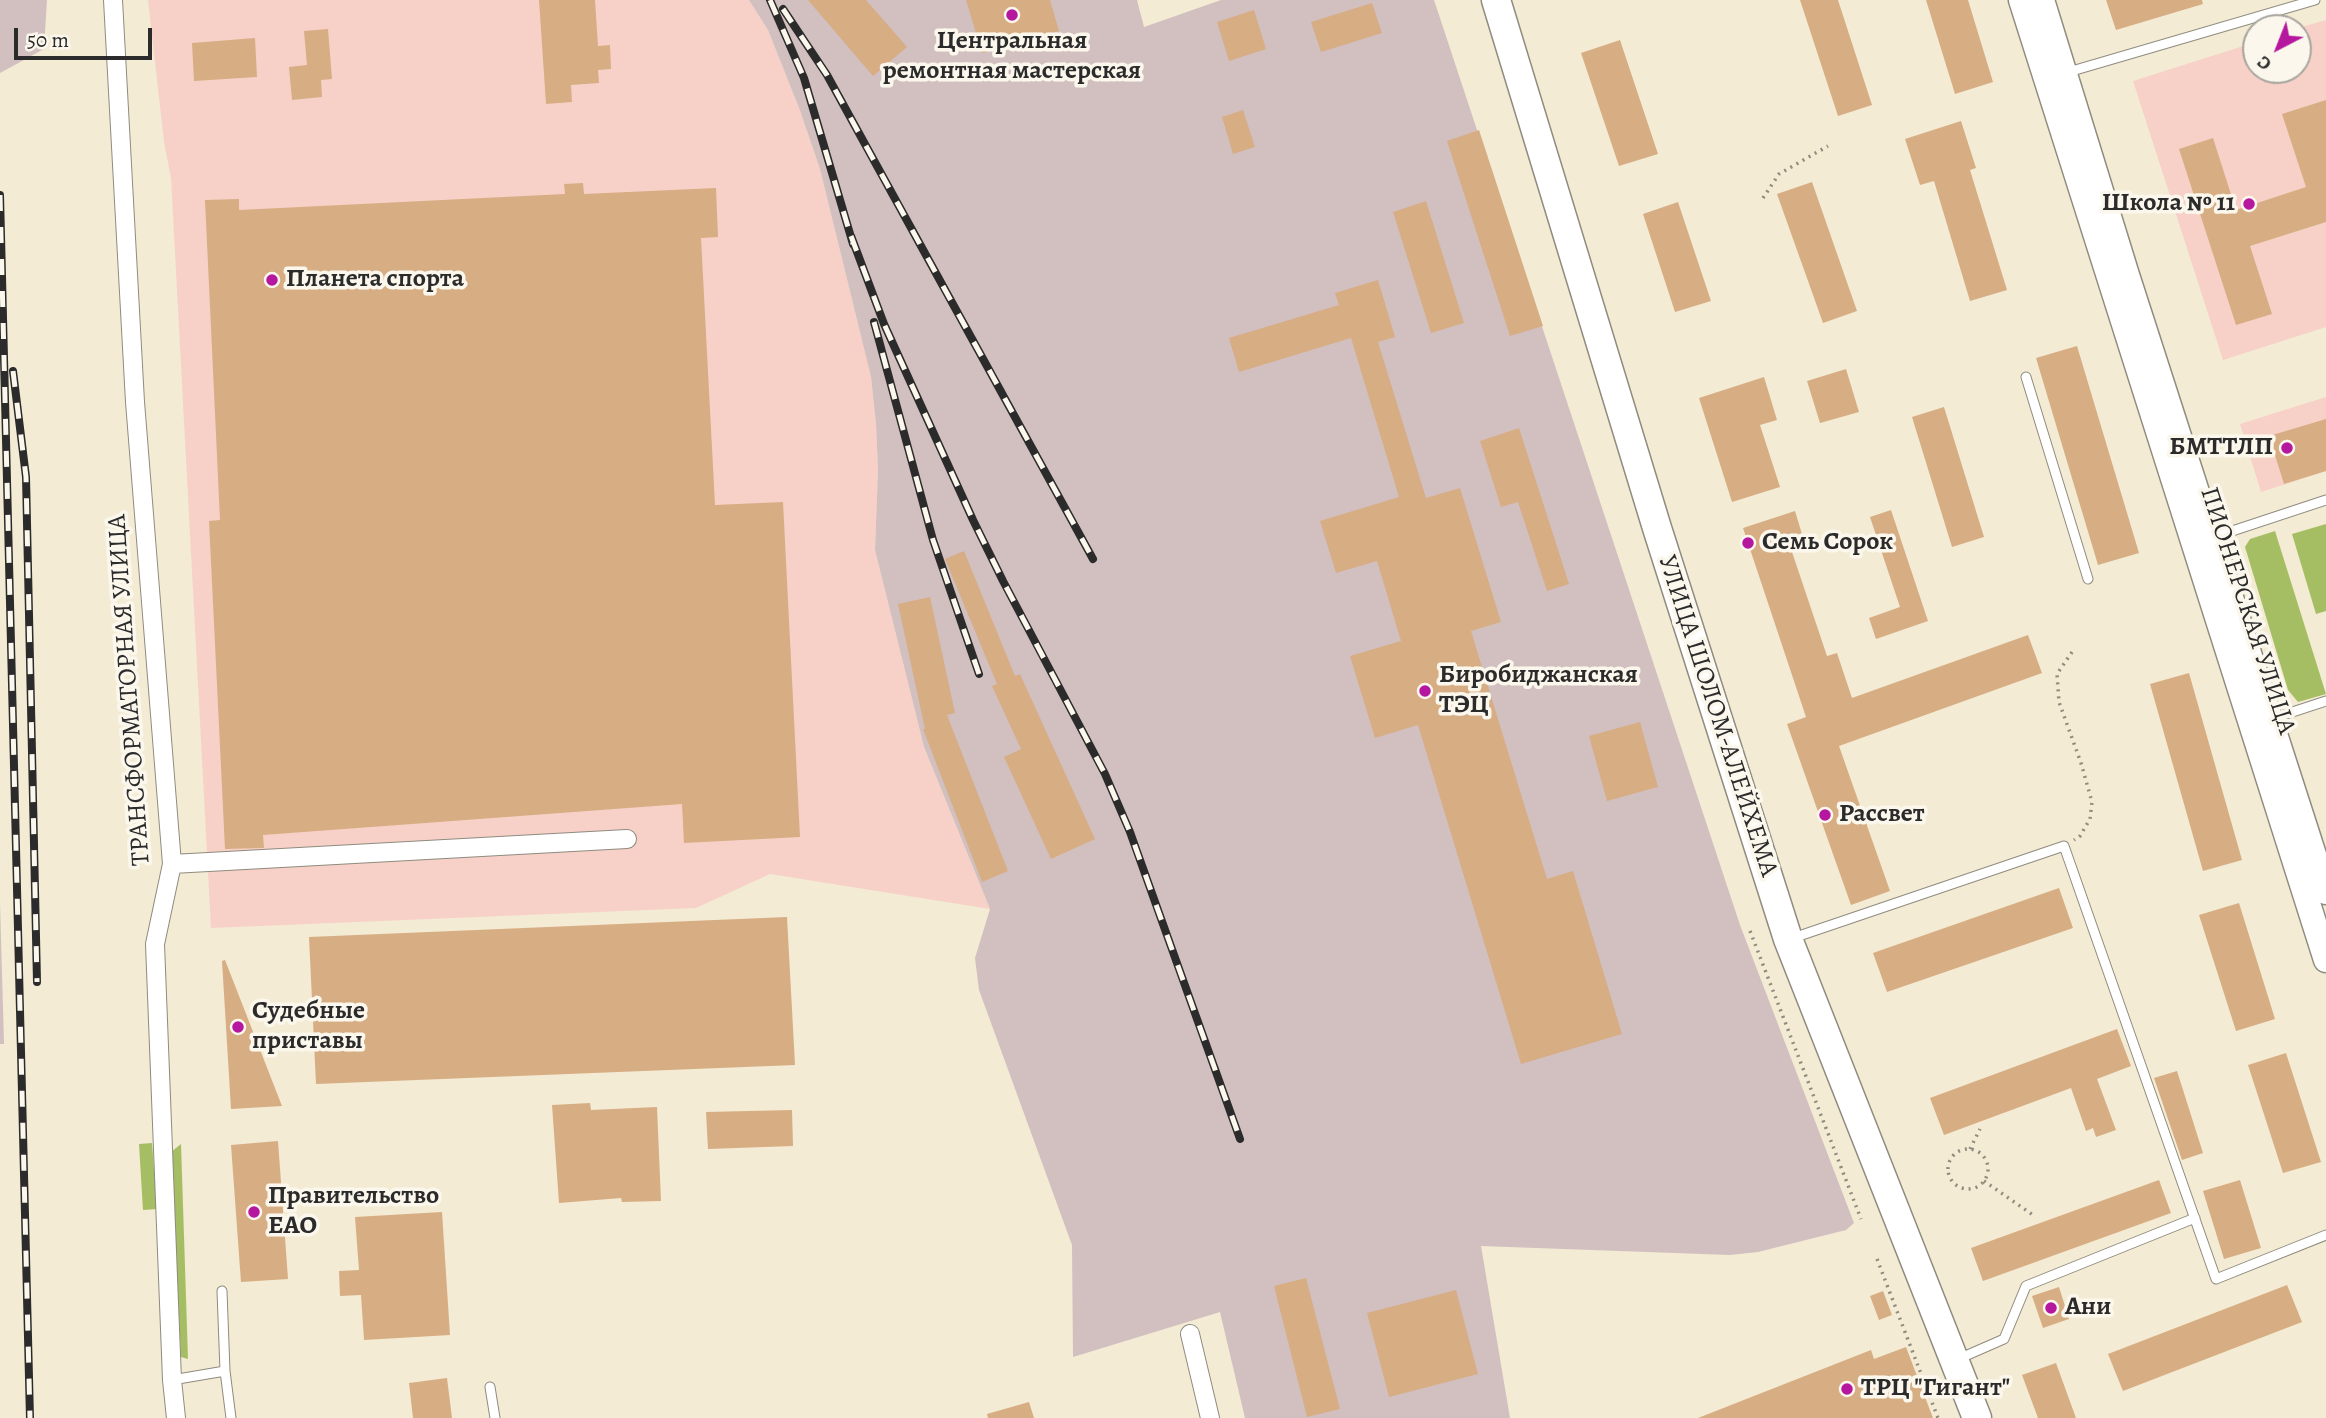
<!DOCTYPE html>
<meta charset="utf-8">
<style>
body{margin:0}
#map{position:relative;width:2326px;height:1418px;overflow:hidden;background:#f3ebd3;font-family:Alegreya,serif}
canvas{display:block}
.north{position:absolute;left:2242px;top:14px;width:70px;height:70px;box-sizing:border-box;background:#fbf7ec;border:2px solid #a8a59f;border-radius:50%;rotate:222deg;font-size:19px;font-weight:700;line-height:28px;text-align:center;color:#2b2b2b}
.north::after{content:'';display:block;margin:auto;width:24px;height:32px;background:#b5179e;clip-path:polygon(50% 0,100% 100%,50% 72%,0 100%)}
.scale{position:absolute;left:14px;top:28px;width:138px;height:32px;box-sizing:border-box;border:4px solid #2b2b2b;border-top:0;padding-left:9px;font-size:21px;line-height:24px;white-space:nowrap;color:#2b2b2b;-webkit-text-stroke:5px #fbf7ec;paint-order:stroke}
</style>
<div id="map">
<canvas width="2326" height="1418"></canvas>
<div class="north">С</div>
<div class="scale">50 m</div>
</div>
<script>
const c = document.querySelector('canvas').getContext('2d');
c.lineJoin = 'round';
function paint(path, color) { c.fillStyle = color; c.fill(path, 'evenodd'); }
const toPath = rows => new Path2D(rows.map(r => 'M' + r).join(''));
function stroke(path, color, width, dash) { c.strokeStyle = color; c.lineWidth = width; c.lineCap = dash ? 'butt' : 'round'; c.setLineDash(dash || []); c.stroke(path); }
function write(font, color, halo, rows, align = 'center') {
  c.font = font + ' Alegreya,serif'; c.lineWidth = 7; c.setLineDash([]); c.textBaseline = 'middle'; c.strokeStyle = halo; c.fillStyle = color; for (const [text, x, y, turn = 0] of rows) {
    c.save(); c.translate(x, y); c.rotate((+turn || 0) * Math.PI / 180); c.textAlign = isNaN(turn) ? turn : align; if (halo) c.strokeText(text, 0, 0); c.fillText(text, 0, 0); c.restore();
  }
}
const built = toPath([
 [148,0,749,0,768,30,799,108,820,169,871,377,876,424,878,470,875,550,924,747,990,909,770,874,696,908,211,928,171,178,164,142],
 [2326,20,2326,327,2223,360,2133,81,2256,42,2256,70,2298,70,2298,28],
 [2326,397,2326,471,2261,492,2240,424]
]);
const industrial = toPath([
 [0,0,47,0,44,49,0,73],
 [749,0,1137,0,1144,27,1221,0,1434,0,1740,925,1854,1223,1846,1230,1758,1252,1730,1255,1481,1246,1510,1418,1245,1418,1220,1312,1073,1357,1072,1245,979,990,975,958,990,909,924,747,875,550,878,470,876,424,871,377,820,169,799,108,768,30],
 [0,903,4,1044,0,1044]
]);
const green = toPath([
 [2326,524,2326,611,2316,614,2292,534],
 [2275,531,2326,694,2298,702,2288,690,2245,547,2250,539],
 [152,1143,157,1209,143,1210,139,1144],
 [181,1144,188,1359,181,1357,171,1152]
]);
const building = toPath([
 [539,0,595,0,598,46,610,45,611,69,598,70,599,83,571,85,572,102,546,104],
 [808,0,866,0,907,47,873,76],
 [966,0,1050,0,1059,31,982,53],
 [1800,0,1838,0,1872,105,1838,116],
 [1926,0,1968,0,1993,82,1955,94],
 [2106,0,2202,0,2203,4,2116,30],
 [1372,3,1382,33,1321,52,1311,22],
 [1254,10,1266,49,1229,61,1217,22],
 [328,29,332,79,321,80,322,97,292,100,289,67,307,65,304,31],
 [255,38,257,77,194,81,192,43],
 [1620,40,1658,154,1619,166,1581,53],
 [2326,100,2326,222,2250,246,2272,314,2236,325,2179,149,2213,138,2236,210,2306,187,2282,114],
 [1243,110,1255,147,1233,154,1222,117],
 [1961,121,1976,168,1970,170,2007,290,1970,301,1934,181,1920,185,1905,139],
 [1479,130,1543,326,1510,336,1447,141],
 [1812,182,1857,311,1823,323,1777,194],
 [583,183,584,194,716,188,718,237,701,238,715,505,783,502,800,837,684,843,682,804,263,835,264,848,225,849,209,521,220,520,205,200,239,199,239,210,565,194,564,184],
 [1426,201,1464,323,1431,333,1393,212],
 [1678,202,1711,301,1675,312,1643,214],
 [1378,280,1395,337,1378,342,1426,498,1460,488,1501,622,1471,631,1547,879,1573,871,1622,1034,1521,1064,1418,725,1375,738,1350,656,1401,641,1377,561,1336,573,1320,521,1399,497,1351,338,1239,372,1229,338,1339,305,1335,293],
 [2077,346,2139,553,2098,565,2036,358],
 [1846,369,1859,412,1820,423,1807,381],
 [1764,377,1777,420,1760,425,1780,487,1732,502,1699,398],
 [1944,407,1984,537,1952,547,1912,417],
 [2326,419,2326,471,2284,484,2269,436],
 [1519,428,1569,584,1547,591,1518,502,1501,507,1480,441],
 [1891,510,1928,621,1876,639,1869,618,1900,607,1870,517],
 [1795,511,1805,544,1791,549,1827,656,1837,653,1852,698,2028,635,2042,673,1839,746,1890,891,1851,905,1787,724,1806,717,1743,528],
 [964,551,1015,676,1020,674,1095,839,1051,859,1004,757,1021,749,992,686,997,684,945,559],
 [930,597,955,713,947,715,1008,871,982,882,923,729,925,729,898,604],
 [2189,673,2242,860,2203,871,2150,684],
 [1640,722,1658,787,1607,801,1589,736],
 [2059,888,2073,928,1887,992,1873,953],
 [2239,903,2275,1019,2236,1031,2199,915],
 [787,917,795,1065,316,1084,309,937],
 [225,960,282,1106,231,1109,222,961],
 [2117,1029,2131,1066,2097,1079,2116,1130,2096,1137,2093,1128,2086,1131,2071,1088,1944,1135,1930,1098],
 [2286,1053,2321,1162,2283,1173,2248,1065],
 [2177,1071,2203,1153,2182,1160,2154,1078],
 [590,1103,591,1110,657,1107,661,1201,622,1202,621,1198,559,1203,552,1105],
 [792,1110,793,1146,708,1149,706,1112],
 [278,1141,288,1279,241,1282,231,1145],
 [2159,1180,2171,1213,1983,1281,1971,1248],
 [2240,1180,2261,1248,2224,1259,2203,1191],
 [442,1212,450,1335,364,1340,361,1295,340,1296,339,1271,359,1270,355,1217],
 [1306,1278,1340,1409,1307,1417,1274,1286],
 [2287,1285,2302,1322,2123,1391,2108,1354],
 [2059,1287,2069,1319,2043,1328,2032,1296],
 [1456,1290,1478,1374,1389,1397,1367,1313],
 [1883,1291,1892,1315,1879,1320,1870,1296],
 [1906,1347,1933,1418,1698,1418,1871,1350,1874,1359],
 [2056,1363,2076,1418,2038,1418,2022,1375],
 [447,1378,452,1418,413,1418,409,1383],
 [1029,1402,1034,1418,988,1418,987,1414]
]);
const path = toPath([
 [1763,198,1779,174,1828,146],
 [2072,652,2057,674,2059,702,2081,763,2092,802,2090,819,2080,836,2074,840],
 [1750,931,1861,1219],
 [1970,1149,1980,1129],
 '1948 1169a20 20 0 1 1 40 0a20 20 0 1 1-40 0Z',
 [1984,1181,2033,1215],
 [1877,1259,1938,1418]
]);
const lane = toPath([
 [2065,73,2315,0],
 [2026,377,2088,579],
 [2214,537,2326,500],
 [2271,719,2326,701],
 [1790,939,2064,846,2216,1279,2326,1235],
 [1956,1360,2004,1339,2026,1286,2195,1218],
 [225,1371,231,1418],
 [172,1380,225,1371,222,1291],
 [490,1387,495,1418]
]);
const street = toPath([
 [113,0,135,402,172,864,155,944,172,1380,176,1418],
 [172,864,627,839],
 [1190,1334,1210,1418]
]);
const secondary = toPath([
 [2021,0,2326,960],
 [2042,0,2127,275,2326,892]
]);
const primary = toPath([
 [1496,0,1657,528,1788,939,1977,1418]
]);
const rail = toPath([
 [770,0,804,78,853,244],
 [783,9,827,75,1093,559],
 [0,195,30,1418],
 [851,236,884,324,973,520,1003,581,1105,774,1130,832,1240,1139],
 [874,322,933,540,979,674],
 [13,371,26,477,37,982]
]);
const markers = [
 [1012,15,7,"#b5179e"],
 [2249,204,7,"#b5179e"],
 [272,280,7,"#b5179e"],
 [2287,448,7,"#b5179e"],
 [1748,543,7,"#b5179e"],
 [1425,691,7,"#b5179e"],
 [1825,815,7,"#b5179e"],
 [238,1027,7,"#b5179e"],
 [254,1212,7,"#b5179e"],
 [2051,1308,7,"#b5179e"],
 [1847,1389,7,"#b5179e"]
];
const poiNames = [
 ["Центральная",1012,42,"center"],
 ["ремонтная мастерская",1012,72,"center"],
 ["Школа № 11",2235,204,"right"],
 ["Планета спорта",286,280],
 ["БМТТЛП",2273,448,"right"],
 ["Семь Сорок",1762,543],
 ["Биробиджанская",1439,676],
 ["ТЭЦ",1439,706],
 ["Рассвет",1839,815],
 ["Судебные",252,1012],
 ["приставы",252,1042],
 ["Правительство",268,1197],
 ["ЕАО",268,1227],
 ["Ани",2065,1308],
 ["ТРЦ \"Гигант\"",1861,1389]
];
const streetNames = [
 ["ПИОНЕРСКАЯ УЛИЦА",2247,611,72],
 ["ТРАНСФОРМАТОРНАЯ УЛИЦА",130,690,-94],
 ["УЛИЦА ШОЛОМ-АЛЕЙХЕМА",1717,716,72]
];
paint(built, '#f7d1c7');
paint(industrial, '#d2bfc0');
paint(green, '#a6be63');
paint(building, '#d7ad84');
stroke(lane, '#8f8b7f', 11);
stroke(street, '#8f8b7f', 20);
stroke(secondary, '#8f8b7f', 27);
stroke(primary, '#8f8b7f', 31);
stroke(path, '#8f8b7f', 3.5, [2, 5]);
stroke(lane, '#fff', 9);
stroke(street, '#fff', 18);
stroke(secondary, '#fff', 24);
stroke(primary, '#fff', 28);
stroke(rail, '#2b2b2b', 8);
stroke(rail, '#fbf7ec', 5, [16]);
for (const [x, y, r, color] of markers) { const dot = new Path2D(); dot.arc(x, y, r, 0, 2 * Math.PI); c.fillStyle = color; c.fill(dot); stroke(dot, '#fbf7ec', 2.5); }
write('bold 26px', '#2b2b2b', '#fbf7ec', poiNames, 'left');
write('26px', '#2b2b2b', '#fbf7ec', streetNames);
</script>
